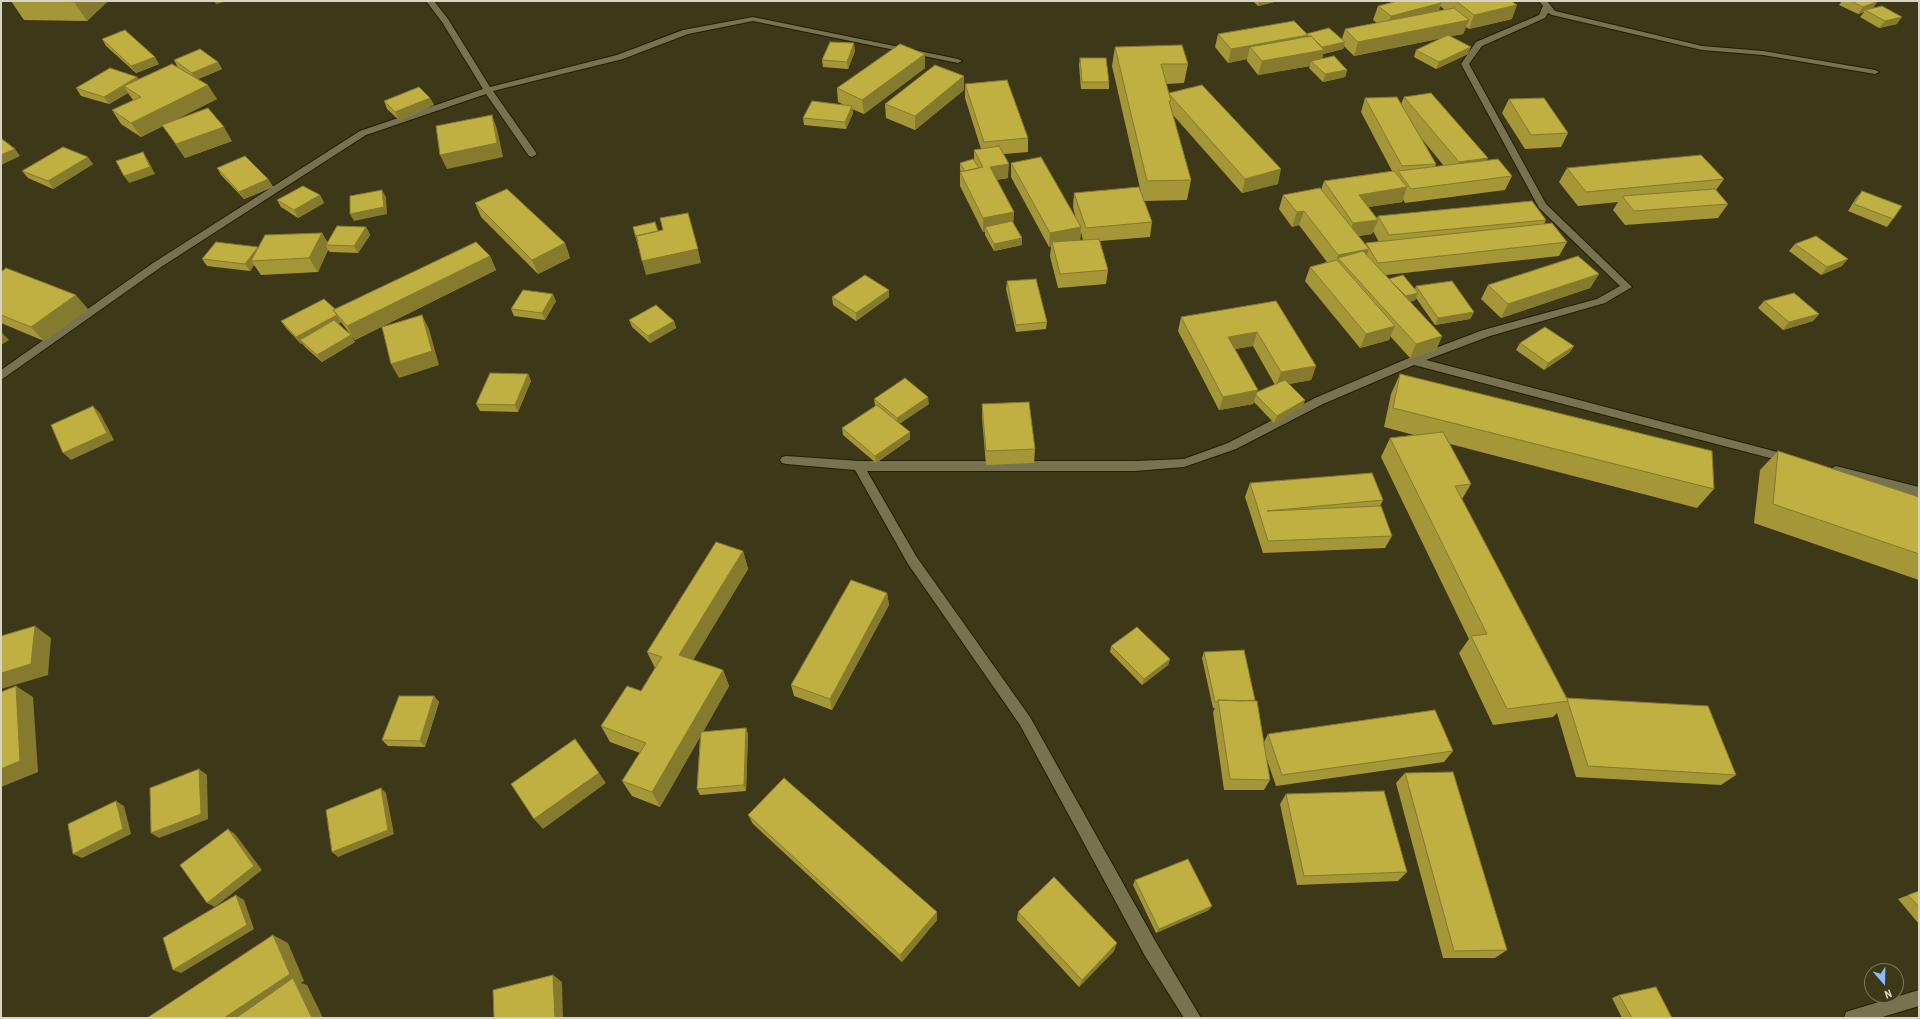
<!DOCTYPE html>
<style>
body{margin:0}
#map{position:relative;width:1920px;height:1019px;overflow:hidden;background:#3d3818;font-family:"Roboto Condensed",sans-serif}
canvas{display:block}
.frame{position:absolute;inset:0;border:2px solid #d7d4c2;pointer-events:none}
.north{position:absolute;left:1864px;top:963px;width:40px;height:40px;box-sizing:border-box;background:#3d3818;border:1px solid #7b765c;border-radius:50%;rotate:160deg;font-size:11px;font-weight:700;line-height:16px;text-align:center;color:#d7d4c2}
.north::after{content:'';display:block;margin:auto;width:14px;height:18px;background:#89bafc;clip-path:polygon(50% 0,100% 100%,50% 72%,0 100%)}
</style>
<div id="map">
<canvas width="1920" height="1019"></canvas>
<div class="frame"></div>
<div class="north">N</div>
</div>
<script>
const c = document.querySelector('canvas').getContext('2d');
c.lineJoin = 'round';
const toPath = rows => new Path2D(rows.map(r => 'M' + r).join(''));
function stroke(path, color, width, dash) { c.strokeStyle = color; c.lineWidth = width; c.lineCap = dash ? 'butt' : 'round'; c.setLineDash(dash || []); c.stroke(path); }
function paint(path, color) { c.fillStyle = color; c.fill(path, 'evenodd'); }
const minor = toPath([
 [426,1,434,1,448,19,490,87,617,55,683,30,753,17,958,59,962,61,958,63,753,21,688,34,623,59,493,91,537,154,532,157,529,156,486,94,366,135,161,267,1,380,1,370,153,263,360,131,483,89,442,22,426,1],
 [1539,1,1547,1,1555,11,1702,46,1763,51,1875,70,1879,72,1875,74,1763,55,1702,50,1552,15,1548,13,1545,18,1482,46,1469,64,1546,204,1632,287,1605,303,1490,336,1426,360,1789,455,1793,456,1795,459,1793,462,1789,463,1414,365,1323,404,1236,449,1184,467,1135,471,867,471,916,556,1030,717,1157,944,1201,1018,1184,1018,1145,956,1020,725,908,564,855,470,786,464,782,463,780,460,782,457,786,456,859,461,1135,461,1184,459,1228,443,1315,398,1409,358,1483,330,1597,299,1620,286,1539,208,1461,64,1476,42,1539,15,1543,6,1539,1],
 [1836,466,1919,487,1919,497,1832,474,1830,471,1832,468,1836,466],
 [1919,990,1919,1006,1879,1018,1844,1018,1846,1012,1852,1010,1919,990]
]);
const wall = toPath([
 [11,1,108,1,87,21,24,20],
 [1253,1,1278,1,1258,6],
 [1391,1,1511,1,1512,19,1469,29,1466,27,1463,34,1451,36,1468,54,1436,69,1414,57,1416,50,1442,38,1354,56,1344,46,1343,49,1323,54,1322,59,1347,70,1345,77,1323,82,1309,68,1310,66,1258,75,1247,61,1247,59,1228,63,1215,47,1218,34,1306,34,1342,39,1345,29,1377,23,1373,20,1378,6,1391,3],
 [1440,6,1444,9,1439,11],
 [1842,1,1877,1,1873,8,1897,24,1879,28,1860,17,1864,12,1858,14,1839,5],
 [102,39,159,64,136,73,106,46],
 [1115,47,1188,64,1184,83,1166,84,1169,93,1278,184,1242,193,1173,115,1191,180,1187,200,1144,201,1152,222,1150,237,1100,241,1108,270,1106,284,1058,288,1050,256,1051,247,1049,247,1011,177,1011,163,1076,219,1073,207,1074,193,1142,197,1112,66],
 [1081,232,1083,240,1080,240],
 [855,51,848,69,823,67,822,60],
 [925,54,925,68,864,114,852,109,853,113,846,129,804,125,803,118,844,105,838,102,837,88],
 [1080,58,1109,82,1109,89,1081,89,1079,65],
 [174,60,218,62,222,69,198,79,217,99,175,120,232,141,185,158,163,126,141,137,121,124,112,110,133,100,128,93,109,104,81,96,76,88,137,77,139,79,178,68],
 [965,84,1028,138,1028,152,1004,154,1008,178,996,180,1014,212,1013,223,1022,245,994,251,985,235,985,232,983,232,960,186,960,172,961,171,960,170,960,163,974,162,974,150,981,149,965,98],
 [964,90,915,130,886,118,885,104],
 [1404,97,1488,158,1486,161,1512,176,1505,190,1405,203,1403,199,1402,202,1368,207,1377,218,1378,216,1546,220,1544,224,1567,242,1559,256,1386,275,1389,279,1415,289,1416,286,1474,312,1470,319,1435,325,1416,298,1415,300,1410,302,1442,336,1436,350,1410,358,1390,336,1389,340,1360,348,1305,281,1310,267,1327,262,1299,225,1292,227,1279,209,1283,195,1321,190,1324,181,1392,171,1361,112,1365,98,1401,104],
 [1422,139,1444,166,1435,167,1436,164],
 [1373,231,1379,242,1366,243,1366,245,1358,236,1372,234],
 [430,98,434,105,399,120,387,109,384,101],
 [1509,99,1568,133,1561,147,1525,149,1502,113],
 [93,164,53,189,28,178,22,171],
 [217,168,268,179,273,187,244,199,221,175],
 [1567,168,1724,179,1716,190,1728,204,1718,218,1625,225,1613,210,1618,202,1578,206,1559,182],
 [1862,191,1893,219,1887,227,1848,211,1856,198],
 [320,195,324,203,298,218,281,207,277,200],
 [475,203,565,243,570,258,538,274,481,217],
 [366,227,370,235,358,253,330,252,328,250,318,272,261,275,254,265,250,271,207,266,202,259,258,247,322,233,327,242],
 [1795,244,1842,266,1821,275,1789,251],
 [490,256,496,270,355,340,341,322,338,324,351,335,355,342,322,362,305,347,302,343,301,344,286,328,281,321,335,309],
 [1,272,88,309,44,341,1,323],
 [1599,274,1590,288,1501,318,1481,299,1488,285],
 [1007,281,1047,322,1046,329,1016,332,1006,289],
 [889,290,889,297,856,321,833,305,832,297],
 [556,301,545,320,514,316,511,309],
 [1276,301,1316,366,1311,380,1289,384,1303,407,1274,423,1254,402,1253,404,1219,410,1178,331,1181,317],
 [1253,346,1275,385,1257,392,1235,349],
 [1764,301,1819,314,1813,321,1783,330,1758,308],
 [629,320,674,321,676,328,650,343,632,327],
 [1520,343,1574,346,1569,353,1544,370,1516,350],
 [528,374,531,381,518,412,480,411,476,404],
 [1400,374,1714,489,1697,508,1450,444,1471,484,1462,499,1567,698,1736,775,1721,785,1576,777,1557,713,1553,717,1493,725,1459,653,1469,639,1381,457,1390,438,1414,435,1384,427,1391,394],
 [874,399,929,404,899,424,910,432,910,439,876,463,843,435,842,428,875,406],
 [982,404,1035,449,1034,463,986,465,982,418],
 [1778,451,1919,497,1919,580,1754,523,1760,470],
 [1250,483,1383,500,1380,506,1392,536,1385,548,1263,553,1245,497],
 [743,551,748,569,693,660,723,670,729,686,703,732,746,728,748,734,746,791,700,795,697,789,700,737,660,807,632,796,622,781,640,753,610,742,601,726,641,691,655,668,647,652],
 [887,593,889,605,832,710,794,696,791,685],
 [1111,646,1170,659,1168,665,1142,685,1110,652],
 [1204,652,1255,700,1255,701,1264,742,1268,734,1453,751,1444,762,1276,786,1266,757,1270,780,1264,790,1224,790,1213,712,1215,708,1213,708,1202,658],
 [434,696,439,702,425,747,388,746,382,740],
 [1405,773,1507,950,1495,958,1443,958,1396,783],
 [1286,794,1407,872,1398,881,1297,885,1280,804],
 [748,815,937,912,937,920,902,962,753,824],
 [1135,880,1209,910,1156,933,1133,885],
 [1919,891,1919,924,1898,899],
 [1018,912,1114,951,1079,987,1017,920],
 [1619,995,1672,1018,1622,1018,1612,998]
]);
const shadedWall = toPath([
 [75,1,108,1,87,21,74,2],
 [214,1,228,1,216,4],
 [1259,1,1278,1,1258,6],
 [1878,1,1873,8,1865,10,1864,12,1858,14,1863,7],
 [1441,3,1436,17,1386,30,1391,16],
 [1517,5,1512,19,1469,29,1474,15],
 [1902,17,1897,24,1879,28,1885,21],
 [1469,20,1463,34,1354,56,1358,42],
 [1308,35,1304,49,1250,47,1247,59,1228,63,1231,49],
 [1345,42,1343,49,1323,54,1320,64,1311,61,1310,66,1258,75,1262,61],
 [854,43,855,51,848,69,847,62],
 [1471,47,1468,54,1436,69,1439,62],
 [925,54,925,68,864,114,862,100],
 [155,57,159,64,136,73,131,66],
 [218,62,222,69,196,80,192,73],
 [1347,70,1345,77,1323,82,1325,74],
 [964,76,964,90,915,130,915,116],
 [137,77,142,84,124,86,128,93,109,104,104,97],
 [208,85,217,99,141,137,131,123],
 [430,98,434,105,399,120,395,112],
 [852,106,853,113,846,129,845,122],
 [492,115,497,129,503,157,447,169,440,155],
 [224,127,232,141,185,158,176,144],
 [15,149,20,156,1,165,1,155],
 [143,152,148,160,155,174,129,183,124,176],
 [88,157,93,164,53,189,48,181],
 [1488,158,1481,172,1453,176,1459,162],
 [1009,164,1008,178,989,181,990,167],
 [1281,169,1278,184,1242,193,1245,179],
 [268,179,273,187,244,199,239,192],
 [1407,187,1402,202,1354,209,1359,195],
 [382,190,386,197,387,214,354,221,350,214],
 [320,195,324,203,298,218,294,210],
 [1304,211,1299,225,1292,227,1297,212],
 [1014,212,1013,226,985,227,985,232,983,232,983,218],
 [1378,220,1372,234,1348,238,1353,223],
 [366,227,370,235,358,253,354,246],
 [1081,227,1080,241,1052,242,1051,247,1049,247,1050,233],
 [322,233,329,245,326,245,328,250,318,272,309,258],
 [1022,238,1022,245,994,251,994,244],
 [565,243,570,258,538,274,532,260],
 [258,247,251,261,254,265,250,271,245,264],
 [698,249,701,263,646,275,642,261],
 [1369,249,1363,263,1338,258,1335,269,1333,269,1338,255],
 [490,256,496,270,355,340,347,326],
 [1848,259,1842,266,1821,275,1827,267],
 [1599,274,1590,288,1501,318,1508,304],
 [889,290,889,297,856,321,856,313],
 [1418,293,1415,300,1398,305,1401,297],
 [553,294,556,301,545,320,542,313],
 [76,295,88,309,44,341,31,327],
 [1474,312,1470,319,1435,325,1438,318],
 [1819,314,1813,321,1783,330,1789,322],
 [337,315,341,322,303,343,300,340,302,343,301,344,296,337],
 [422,315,429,329,439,365,399,378,391,364],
 [674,321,676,328,650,343,648,336],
 [1395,326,1389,340,1360,348,1366,334],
 [1,332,9,340,1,345],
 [1257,332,1253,346,1224,351,1228,337],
 [351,335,355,342,322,362,317,355],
 [1442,336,1436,350,1410,358,1416,344],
 [1574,346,1569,353,1544,370,1548,363],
 [1316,366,1311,380,1276,386,1281,372],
 [528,374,531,381,518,412,515,405],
 [1258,390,1253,404,1219,410,1223,397],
 [928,397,929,404,897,425,897,418],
 [1305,400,1303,407,1274,423,1277,416],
 [93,406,100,413,114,440,71,460,63,453],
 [910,432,910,439,876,463,875,456],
 [743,551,748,569,686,672,679,655],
 [887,593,889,605,832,710,830,699],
 [35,626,51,638,48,675,1,689,1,673],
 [1170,659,1168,665,1142,685,1144,679],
 [723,670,729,686,660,807,652,792],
 [16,686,33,697,38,772,1,787,1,769],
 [434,696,439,702,425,747,420,741],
 [746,728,748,734,746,791,744,785],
 [199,769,207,775,208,819,159,838,151,833],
 [599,773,606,783,543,829,534,819],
 [381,788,386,793,394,834,338,857,332,852],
 [116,801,124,806,131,834,82,858,73,854],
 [228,829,235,834,262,870,215,907,207,903],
 [236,895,244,900,254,929,181,973,173,970],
 [1212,906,1209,910,1156,933,1159,929],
 [937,912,937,920,902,962,900,955],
 [273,935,288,943,304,981,301,983,307,985,323,1018,224,1018],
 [1117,943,1114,951,1079,987,1082,980],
 [553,975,562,982,563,1018,555,1018]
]);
const building = toPath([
 [50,1,75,1,74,2,50,1],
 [1398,1,1439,1,1441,3,1391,16,1378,6,1398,1],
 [1456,1,1511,1,1517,5,1474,15,1456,1],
 [1851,1,1878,1,1863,7,1851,1],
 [1882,6,1902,17,1885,21,1865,10,1882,6],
 [1454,8,1469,20,1358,42,1345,29,1454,8],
 [1294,21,1308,35,1231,49,1218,34,1294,21],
 [1329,28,1345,42,1322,47,1311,36,1307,37,1308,35,1306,34,1329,28],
 [125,30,155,57,131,66,102,39,125,30],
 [1448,35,1471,47,1439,62,1416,50,1448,35],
 [1311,36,1324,50,1262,61,1250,47,1311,36],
 [830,42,854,43,847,62,822,60,830,42],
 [900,44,925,54,862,100,837,88,900,44],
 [1182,45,1188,64,1161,64,1171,101,1169,101,1191,180,1147,181,1115,47,1182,45],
 [200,49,218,62,192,73,174,60,200,49],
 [1334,56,1347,70,1325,74,1311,61,1334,56],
 [1080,58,1106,58,1109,82,1082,82,1080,58],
 [172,64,208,85,131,123,112,110,141,97,124,86,172,64],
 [935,65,964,76,915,116,885,104,935,65],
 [110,68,137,77,104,97,76,88,110,68],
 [1007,80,1028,138,984,142,965,84,1007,80],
 [1202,85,1281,169,1245,179,1169,94,1169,93,1202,85],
 [419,87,430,98,395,112,384,101,419,87],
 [1431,93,1488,158,1459,162,1404,97,1431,93],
 [1397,97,1436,164,1402,166,1365,98,1397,97],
 [1544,98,1568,133,1531,135,1509,99,1544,98],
 [812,101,852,106,845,122,803,118,812,101],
 [208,108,224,127,176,144,162,125,208,108],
 [492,115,497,143,440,155,436,126,492,115],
 [2,139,15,149,1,155,1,140,2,139],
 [999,146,1009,164,990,167,1014,212,983,218,960,172,983,167,974,150,999,146],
 [63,147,88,157,48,181,22,171,63,147],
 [143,152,150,167,124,176,116,161,143,152],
 [1701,155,1724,179,1586,192,1567,168,1701,155],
 [245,156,268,179,239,192,217,168,245,156],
 [1041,157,1081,227,1050,233,1011,163,1041,157],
 [973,159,979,168,965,171,960,163,973,159],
 [1498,159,1512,176,1411,189,1398,171,1498,159],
 [1394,171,1407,187,1359,195,1378,220,1353,223,1324,181,1394,171],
 [303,186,320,195,294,210,277,200,303,186],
 [1139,187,1152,222,1086,228,1074,193,1139,187],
 [1320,188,1369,249,1338,255,1304,211,1297,212,1283,195,1320,188],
 [507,189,565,243,532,260,475,203,507,189],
 [1715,189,1728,204,1634,211,1622,196,1715,189],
 [382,190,384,207,350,214,350,196,382,190],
 [1862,191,1902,206,1893,219,1854,204,1862,191],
 [1532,201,1546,220,1389,235,1378,216,1532,201],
 [688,213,698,249,642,261,636,236,663,230,660,218,688,213],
 [1012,221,1022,238,994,244,985,227,1012,221],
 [655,222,658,231,636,236,638,241,637,241,633,227,655,222],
 [1552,223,1567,242,1378,263,1366,243,1552,223],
 [337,226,366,227,354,246,326,245,337,226],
 [322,233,309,258,251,261,265,235,322,233],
 [1816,236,1848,259,1827,267,1795,244,1816,236],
 [1099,239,1108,270,1060,274,1052,242,1099,239],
 [216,242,258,247,245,264,202,259,216,242],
 [476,242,490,256,347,326,333,310,476,242],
 [1363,251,1442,336,1416,344,1338,258,1363,251],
 [1578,256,1599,274,1508,304,1488,285,1578,256],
 [1337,260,1395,326,1366,334,1310,267,1337,260],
 [6,268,76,295,31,327,1,315,1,272,6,268],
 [865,275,889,290,856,313,832,297,865,275],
 [1403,275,1418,293,1406,296,1389,279,1403,275],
 [1036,279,1047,322,1016,325,1007,281,1036,279],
 [1452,281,1474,312,1438,318,1416,286,1452,281],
 [523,290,553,294,542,313,511,309,523,290],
 [1794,293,1819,314,1789,322,1764,301,1794,293],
 [324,299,335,309,333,310,337,315,296,337,281,321,324,299],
 [1276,301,1316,366,1281,372,1257,332,1228,337,1258,390,1223,397,1181,317,1276,301],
 [656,305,674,321,648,336,629,320,656,305],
 [422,315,432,351,391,364,382,327,422,315],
 [334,320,351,335,317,355,300,340,334,320],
 [1545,327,1574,346,1548,363,1520,343,1545,327],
 [490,373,528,374,515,405,476,404,490,373],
 [1400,374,1712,451,1714,489,1393,408,1400,374],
 [905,378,928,397,897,418,874,399,905,378],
 [1285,380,1305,400,1277,416,1256,395,1257,392,1285,380],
 [1029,402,1035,449,986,451,982,404,1029,402],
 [877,405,910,432,875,456,842,428,877,405],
 [93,406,107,433,63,453,51,425,93,406],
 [1443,432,1471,484,1455,486,1568,701,1507,709,1471,636,1487,634,1390,438,1443,432],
 [1778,451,1919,497,1919,554,1773,504,1778,451],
 [1372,473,1383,500,1267,511,1381,506,1392,536,1268,541,1250,483,1372,473],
 [716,542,743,551,679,655,723,670,652,792,622,781,646,743,601,726,627,686,641,691,662,657,647,652,716,542],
 [851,580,887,593,830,699,791,685,851,580],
 [35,626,31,664,1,673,1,636,35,626],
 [1137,627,1170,659,1144,679,1111,646,1137,627],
 [1244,650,1255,700,1242,701,1218,700,1217,702,1215,702,1204,652,1244,650],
 [16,686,20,761,1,769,1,692,16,686],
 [399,696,434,696,420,741,382,740,399,696],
 [1567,698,1708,706,1736,775,1588,766,1568,702,1568,701,1567,698],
 [1218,700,1257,701,1270,780,1230,779,1218,700],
 [1435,710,1453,751,1282,775,1268,734,1435,710],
 [746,728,744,785,697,789,701,732,746,728],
 [575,739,599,773,534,819,511,784,575,739],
 [199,769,201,814,151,833,150,788,199,769],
 [1453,772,1507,950,1454,951,1405,773,1453,772],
 [784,778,937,912,900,955,748,815,784,778],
 [381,788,388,830,332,852,326,810,381,788],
 [1384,791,1407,872,1304,876,1286,794,1384,791],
 [116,801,123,829,73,854,68,824,116,801],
 [228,829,254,866,207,903,180,865,228,829],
 [1188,859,1212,906,1159,929,1135,880,1188,859],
 [1054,877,1117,943,1082,980,1018,912,1054,877],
 [1919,891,1919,907,1908,895,1919,891],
 [236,895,247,925,173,970,163,938,236,895],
 [273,935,290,974,224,1018,147,1018,273,935],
 [553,975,555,1018,494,1018,493,990,553,975],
 [293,978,312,1018,236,1018,293,978],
 [1656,987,1672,1018,1632,1018,1619,995,1656,987]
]);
stroke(minor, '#241f00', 2);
paint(minor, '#777250');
paint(wall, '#a59638');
paint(shadedWall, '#867a2e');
paint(building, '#c0af41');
stroke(building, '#867a2e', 1);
</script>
